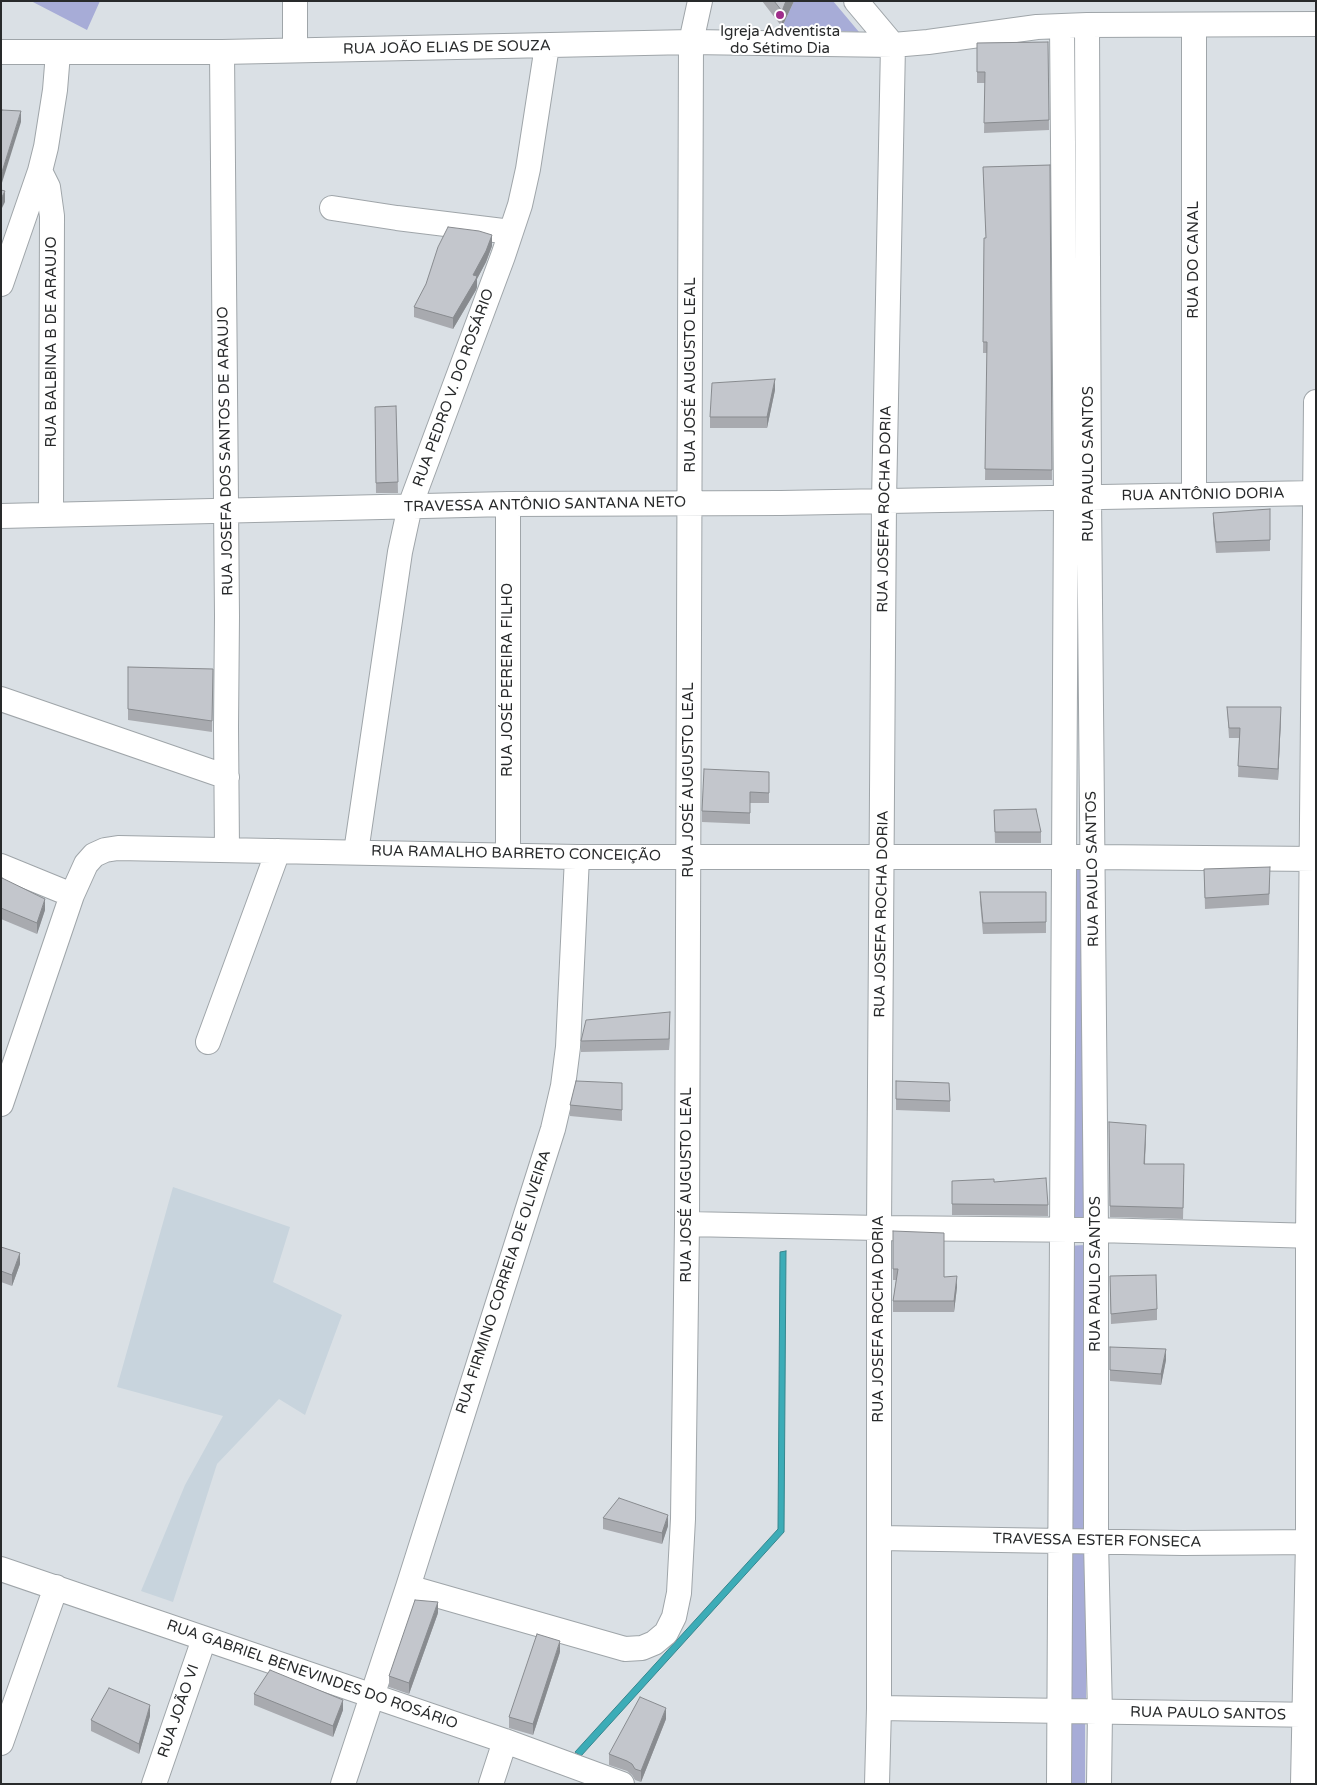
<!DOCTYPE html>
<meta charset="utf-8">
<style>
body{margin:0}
#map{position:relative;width:1317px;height:1785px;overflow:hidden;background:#dae0e5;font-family:"Varela Round",sans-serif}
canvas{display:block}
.frame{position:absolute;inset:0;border:2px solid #282a2b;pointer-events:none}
</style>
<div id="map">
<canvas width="1317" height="1785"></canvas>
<div class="frame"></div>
</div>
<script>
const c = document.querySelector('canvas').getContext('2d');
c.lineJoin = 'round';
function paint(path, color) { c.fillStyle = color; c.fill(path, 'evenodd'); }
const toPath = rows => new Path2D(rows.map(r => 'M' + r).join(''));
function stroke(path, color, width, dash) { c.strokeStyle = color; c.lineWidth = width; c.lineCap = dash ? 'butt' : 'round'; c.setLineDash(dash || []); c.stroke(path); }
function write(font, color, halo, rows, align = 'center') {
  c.font = font + ' "Varela Round",sans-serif'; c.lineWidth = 4; c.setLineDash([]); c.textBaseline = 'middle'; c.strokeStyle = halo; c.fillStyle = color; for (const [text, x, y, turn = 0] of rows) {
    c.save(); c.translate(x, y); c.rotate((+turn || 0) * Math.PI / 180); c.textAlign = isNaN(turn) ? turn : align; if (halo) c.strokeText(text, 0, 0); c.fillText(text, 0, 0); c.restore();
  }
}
const built = toPath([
 [173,1187,290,1227,273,1282,342,1315,305,1415,279,1399,217,1464,173,1602,141,1591,185,1485,223,1416,117,1387]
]);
const green = toPath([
 [31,1,100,1,87,30],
 [794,1,833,1,859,32,782,27],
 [1073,868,1087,869,1085,1236,1067,1236],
 [1085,1245,1087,1536,1065,1536,1067,1246],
 [1066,1545,1086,1545,1086,1706,1064,1705],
 [1066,1719,1085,1719,1085,1784,1066,1784]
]);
const water = toPath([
 [786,1251,784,1532,581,1756,575,1752,778,1529,780,1252,786,1251]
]);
const street = toPath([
 [856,1,893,45],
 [1087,25,1089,497,1096,1230,1096,1542,1100,1713,1099,1784],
 [1194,26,1194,495],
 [295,50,295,1],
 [1,52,222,52,691,42,893,45,928,42,1037,27,1087,25,1316,24],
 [222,52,227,616,226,727,227,850],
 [40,171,48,187,52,216,51,514],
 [332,208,397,218,511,232],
 [1,284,40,171,46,147,55,90,58,53],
 [508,504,508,855],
 [1,516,508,504,781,503,1316,493],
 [1,699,227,777],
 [356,852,400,552,410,506,503,256,520,205,528,169,547,46],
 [1,866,72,895],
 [208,1042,278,851],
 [1,1104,72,895,86,864,94,855,105,850,118,848,577,857,1093,857,1316,859],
 [687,1224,879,1228,1096,1230,1316,1236],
 [879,1538,1183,1543,1316,1542],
 [1,1569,505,1741,622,1784],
 [408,1587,625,1649,642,1648,654,1643,666,1633,674,1617,679,1593,683,1519,687,1224,691,42,700,1],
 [879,1708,1316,1715],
 [1,1743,56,1587],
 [154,1784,204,1639],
 [343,1784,408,1587,553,1129,563,1086,568,1047,577,857],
 [491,1784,505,1741],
 [877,1784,879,1708,879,1228,884,501,893,45],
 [1059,1784,1066,497,1062,26],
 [1303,1784,1308,1542,1308,1236,1316,402]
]);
const wall = toPath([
 [762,1,794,1,782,27],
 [1048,42,1049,130,984,133,985,83,977,83,977,43],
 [1050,165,1052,480,985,480,987,353,983,353,984,238,986,238,983,167],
 [492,246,486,262,477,279,477,287,476,290,453,329,414,317,414,307,426,284],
 [775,390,767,428,710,428,710,417],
 [396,406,398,493,376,493,375,407],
 [1270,509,1270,551,1216,553,1213,523,1213,513],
 [128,667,213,669,212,732,128,720],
 [1227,707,1281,718,1278,780,1238,777,1239,738,1229,738],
 [769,783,769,803,750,803,750,824,702,822,702,811],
 [994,810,1041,832,1041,843,995,843],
 [1204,869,1270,878,1269,905,1205,909],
 [1,880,45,910,37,934,1,919],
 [980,892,1046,892,1046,933,983,934,980,902],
 [670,1023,669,1050,581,1052,581,1041],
 [896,1081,950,1101,950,1112,896,1110],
 [622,1083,622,1121,570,1116,570,1105],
 [1109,1122,1146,1135,1145,1164,1184,1175,1183,1219,1110,1217],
 [952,1181,994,1182,1048,1205,1048,1216,952,1215],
 [893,1231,944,1277,957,1287,954,1312,893,1312,893,1301,896,1280,893,1280],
 [1,1247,20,1264,12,1286,1,1282],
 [1110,1276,1157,1309,1157,1320,1111,1324],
 [1110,1347,1166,1360,1161,1385,1110,1381],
 [603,1518,668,1526,662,1544,603,1529],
 [438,1613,409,1694,389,1687,389,1676],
 [560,1652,533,1735,509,1728,509,1717],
 [254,1694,343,1710,333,1737,254,1705],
 [150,1716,139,1754,91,1731,91,1720],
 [666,1719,641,1782,635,1780,632,1775,627,1771,609,1765,609,1754]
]);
const shadedWall = toPath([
 [786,1,794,1,782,27,782,11],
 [21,111,21,122,1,186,1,175],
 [5,191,5,202,1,210,1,199],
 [492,235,492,246,486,262,477,279,477,287,476,290,453,329,453,318],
 [775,379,775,390,767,428,767,417],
 [1281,707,1281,718,1278,780,1278,769],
 [45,899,45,910,37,934,37,923],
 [670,1012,670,1023,669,1050,669,1039],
 [1146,1125,1146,1135,1144,1174,1144,1164],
 [20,1253,20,1264,12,1286,12,1275],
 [957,1276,957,1287,954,1312,954,1301],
 [1166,1349,1166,1360,1161,1385,1161,1374],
 [668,1515,668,1526,662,1544,662,1533],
 [438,1602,438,1613,409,1694,409,1683],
 [560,1641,560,1652,533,1735,533,1724],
 [343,1700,343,1710,333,1737,333,1726],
 [150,1705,150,1716,139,1754,139,1744],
 [666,1708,666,1719,641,1782,641,1771]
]);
const building = toPath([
 [774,1,786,1,782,11,774,1],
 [1048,42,1049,120,984,123,985,72,977,72,977,43,1048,42],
 [2,110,21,111,1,175,1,112,2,110],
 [1050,165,1052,470,985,469,987,342,983,342,984,238,986,238,983,167,1050,165],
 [1,190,5,191,1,199,1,190],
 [448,227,479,231,492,235,486,251,473,275,477,276,476,279,453,318,414,307,426,284,438,247,448,227],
 [775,379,767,417,710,417,712,383,775,379],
 [396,406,398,482,376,483,375,407,396,406],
 [1270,509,1270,540,1216,542,1213,513,1270,509],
 [128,667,213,669,212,721,128,709,128,667],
 [1227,707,1281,707,1278,769,1238,766,1240,728,1229,728,1227,707],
 [704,769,769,772,769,793,750,792,750,813,702,811,704,769],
 [1036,809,1041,832,995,832,994,810,1036,809],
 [1270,867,1269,894,1205,898,1204,869,1270,867],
 [2,878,45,899,37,923,1,908,1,880,2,878],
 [980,892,1046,892,1046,922,983,923,980,892],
 [670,1012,669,1039,581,1041,586,1020,670,1012],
 [576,1081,622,1083,622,1110,570,1105,576,1081],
 [896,1081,949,1083,950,1101,896,1099,896,1081],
 [1109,1122,1146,1125,1144,1164,1184,1164,1183,1208,1110,1206,1109,1122],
 [1046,1178,1048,1205,952,1204,952,1181,994,1179,994,1182,1046,1178],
 [893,1231,944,1233,944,1277,957,1276,954,1301,893,1301,898,1269,893,1269,893,1231],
 [1,1247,20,1253,12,1275,1,1271,1,1247],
 [1156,1275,1157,1309,1111,1314,1110,1276,1156,1275],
 [1110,1347,1166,1349,1161,1374,1110,1370,1110,1347],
 [619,1498,668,1515,662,1533,603,1518,619,1498],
 [415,1600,438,1602,409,1683,389,1676,415,1600],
 [537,1634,560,1641,533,1724,509,1717,537,1634],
 [270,1670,343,1700,333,1726,254,1694,270,1670],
 [109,1688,150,1705,139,1744,91,1720,109,1688],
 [640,1697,666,1708,641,1771,635,1769,632,1764,627,1761,609,1754,640,1697]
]);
const markers = [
 [780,15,5,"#9f2d8a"]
];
const poiNames = [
 ["Igreja Adventista",780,32],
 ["do Sétimo Dia",780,49]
];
const streetNames = [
 ["RUA JOÃO ELIAS DE SOUZA",447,48,-1],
 ["RUA DO CANAL",1194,260,-90],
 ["RUA BALBINA B DE ARAUJO",52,342,-90],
 ["RUA JOSÉ AUGUSTO LEAL",691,375,-90],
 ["RUA PEDRO V. DO ROSÁRIO",454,388,-70],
 ["RUA JOSEFA DOS SANTOS DE ARAUJO",226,451,-91],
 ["RUA PAULO SANTOS",1089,464,-90],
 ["RUA ANTÔNIO DORIA",1203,495,-1],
 ["TRAVESSA ANTÔNIO SANTANA NETO",545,505,-1],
 ["RUA JOSEFA ROCHA DORIA",885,509,-89],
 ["RUA JOSÉ PEREIRA FILHO",508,680,-90],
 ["RUA JOSÉ AUGUSTO LEAL",689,780,-90],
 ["RUA RAMALHO BARRETO CONCEIÇÃO",516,854,1],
 ["RUA PAULO SANTOS",1093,869,-91],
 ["RUA JOSEFA ROCHA DORIA",882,914,-89],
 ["RUA JOSÉ AUGUSTO LEAL",687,1185,-90],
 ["RUA PAULO SANTOS",1096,1274,-90],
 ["RUA FIRMINO CORREIA DE OLIVEIRA",504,1282,-72],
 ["RUA JOSEFA ROCHA DORIA",879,1319,-90],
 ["TRAVESSA ESTER FONSECA",1097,1541,1],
 ["RUA GABRIEL BENEVINDES DO ROSÁRIO",312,1675,19],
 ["RUA JOÃO VI",179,1711,-71],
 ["RUA PAULO SANTOS",1208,1714,1]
];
paint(built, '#c8d4dd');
paint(green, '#a7acd7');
paint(water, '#3cacb7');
stroke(water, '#36858d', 1);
stroke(street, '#9fa5a9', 26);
stroke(street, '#fff', 24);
paint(wall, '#a8aaaf');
paint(shadedWall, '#888b8f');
paint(building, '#c3c6cc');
stroke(building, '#888b8f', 1);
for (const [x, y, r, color] of markers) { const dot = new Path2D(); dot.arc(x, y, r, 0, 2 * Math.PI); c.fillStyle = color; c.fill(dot); stroke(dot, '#fff', 2); }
write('15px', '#282a2b', '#fff', poiNames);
write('15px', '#282a2b', '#fff', streetNames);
</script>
